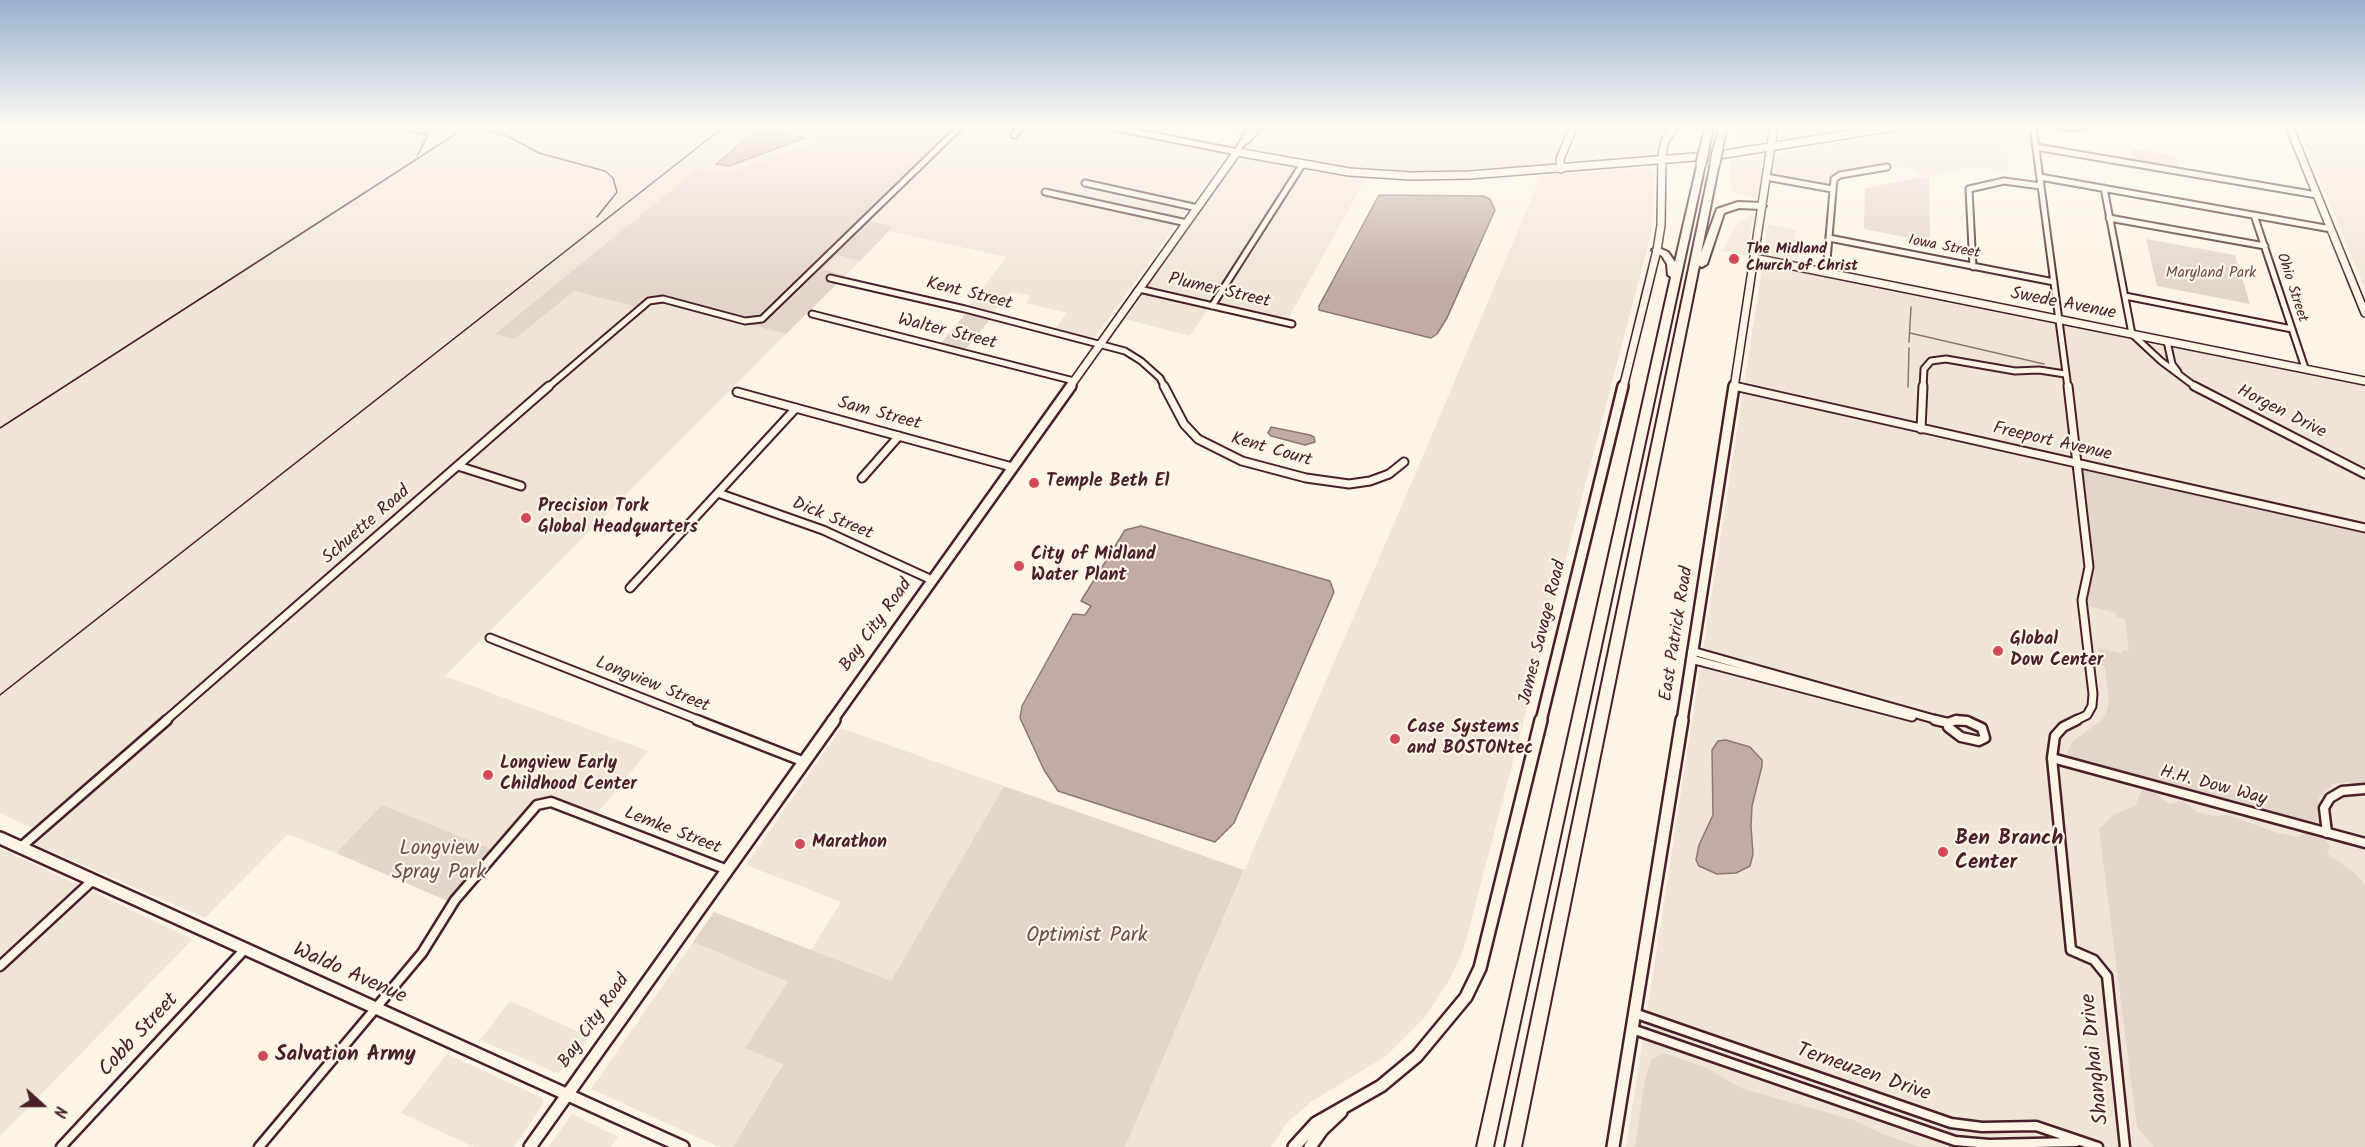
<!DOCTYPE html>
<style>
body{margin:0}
#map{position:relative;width:2365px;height:1147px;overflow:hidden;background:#fcf5e5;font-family:Kalam,sans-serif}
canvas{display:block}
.north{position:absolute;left:12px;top:1075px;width:60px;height:60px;-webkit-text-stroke:4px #fcf5e5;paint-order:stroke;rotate:111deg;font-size:16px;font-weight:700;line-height:24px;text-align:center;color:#4a1f2b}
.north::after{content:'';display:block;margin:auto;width:21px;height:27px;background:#4a1f2b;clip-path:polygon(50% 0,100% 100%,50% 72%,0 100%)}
</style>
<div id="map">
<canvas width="2365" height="1147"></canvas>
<div class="north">N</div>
</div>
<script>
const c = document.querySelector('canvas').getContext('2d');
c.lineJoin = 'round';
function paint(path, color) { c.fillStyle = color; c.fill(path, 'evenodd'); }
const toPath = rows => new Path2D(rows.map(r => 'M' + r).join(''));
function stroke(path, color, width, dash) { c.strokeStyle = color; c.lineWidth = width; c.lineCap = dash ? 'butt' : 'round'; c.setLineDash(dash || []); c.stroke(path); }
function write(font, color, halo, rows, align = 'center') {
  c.font = font + ' Kalam,sans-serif'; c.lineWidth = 4.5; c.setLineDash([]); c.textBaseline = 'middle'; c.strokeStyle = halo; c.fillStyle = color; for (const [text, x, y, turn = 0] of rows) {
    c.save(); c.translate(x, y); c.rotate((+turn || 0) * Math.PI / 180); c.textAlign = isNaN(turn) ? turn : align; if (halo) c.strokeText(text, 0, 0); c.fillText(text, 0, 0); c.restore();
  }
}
const built = toPath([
 [0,126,856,126,723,175,496,333,515,339,574,291,636,307,645,299,786,334,445,676,648,751,597,814,556,798,545,799,540,801,494,850,382,805,336,853,288,834,205,918,32,843,42,833,0,813],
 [967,126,1083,126,1222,155,1224,158,1094,339,1054,330,1067,313,1026,303,1031,296,1011,292,992,314,966,308,1007,257,889,231,892,228,869,222],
 [1212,126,1569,126,1553,159,1554,165,1473,172,1411,173,1347,169,1230,147,1241,131],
 [1582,126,1620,133,1642,129,1663,133,1658,155,1569,162,1568,160],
 [1741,126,1767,126,1764,143,1737,147],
 [1781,126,1867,126,1780,141,1778,140],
 [1940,126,2026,126,2029,145,2006,142,2008,172,1975,167,1922,177,1906,166,1895,168,1884,165,1833,175,1830,178,1829,186,1774,176,1777,154],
 [2297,126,2365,126,2365,289,2359,274],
 [1762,156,1759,199,1731,192,1732,185,1729,178,1731,159],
 [1239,157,1296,168,1212,302,1147,288,1147,285],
 [1650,167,1655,172,1652,230,1464,948,1451,977,1426,1016,1386,1056,1311,1102,1287,1123,1271,1147,1125,1147,1420,463,1541,176],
 [1304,171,1366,178,1287,321,1219,305],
 [1754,213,1747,256,1723,251,1737,223],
 [1768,224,1796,230,1793,261,1763,255],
 [837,255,860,261,845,276,822,270],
 [1763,262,2365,383,2365,1147,1626,1147],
 [1151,294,1205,307,1207,310,1190,336,1125,319,1142,297],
 [841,728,1004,786,891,981,811,950,841,902,746,865],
 [0,848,193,939,0,1136],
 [693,942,788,982,746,1048,783,1063,733,1147,719,1147,591,1089],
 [510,1001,590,1037,569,1065,557,1073,480,1040],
 [447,1054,543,1098,543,1104,514,1147,474,1147,401,1113],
 [572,1114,618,1137,611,1147,549,1147]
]);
const green = toPath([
 [856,126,967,126,870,221,893,227,860,261,837,255,823,269,845,276,786,334,645,299,636,307,574,291,515,339,495,334,698,169,723,175],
 [1588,126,1668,126,1663,133,1642,129,1620,133],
 [2131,148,2176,156,2180,169,2134,161],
 [1929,176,1930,242,1864,229,1865,188],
 [2146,239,2235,255,2250,304,2157,286],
 [967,312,991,318,964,351,940,344],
 [2082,469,2365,532,2365,785,2348,782,2333,784,2319,798,2317,820,2314,824,2069,758,2067,753,2072,742,2103,719,2107,710,2109,701,2105,668,2100,664,2098,648,2122,653,2122,650,2129,651,2125,619,2117,617,2116,613,2088,606,2087,594,2094,570],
 [1004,786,1244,870,1125,1147,733,1147,783,1064,745,1048,788,982,693,942,714,912,891,981],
 [2142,789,2155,793,2168,804,2183,801,2197,812,2213,816,2228,815,2278,833,2299,837,2303,833,2324,839,2330,846,2327,854,2354,872,2365,885,2365,1147,2154,1147,2137,1127,2099,829,2115,814,2135,806],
 [382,805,494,850,450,902,336,853],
 [1664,1053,1707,1068,1740,1088,1853,1120,1880,1133,1919,1147,1635,1147,1645,1080,1651,1060]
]);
const water = toPath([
 [766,130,805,138,729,166,716,164,752,134,766,130],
 [1379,195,1483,196,1490,199,1495,210,1447,318,1437,334,1431,338,1319,310,1319,306,1379,195],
 [1271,427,1310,435,1314,437,1315,442,1305,445,1271,436,1268,433,1271,427],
 [1141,526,1330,581,1334,592,1234,823,1215,842,1058,791,1044,770,1020,718,1022,706,1073,614,1085,615,1091,606,1081,601,1125,530,1141,526],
 [1726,740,1750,747,1762,760,1762,766,1752,806,1751,826,1753,854,1750,866,1736,873,1717,874,1699,866,1696,860,1699,845,1713,815,1712,750,1718,741,1726,740]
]);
const stream = toPath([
 [1910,333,2044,364],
 [1909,342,1911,307],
 [1908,387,1909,348]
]);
const streetFar2 = toPath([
 [1106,126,1237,152,1252,126],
 [2033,126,2068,388],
 [2059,126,2072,128,2086,126],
 [1014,135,1022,126],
 [1246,141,1260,126],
 [2036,147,2317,195],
 [1766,177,1832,189],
 [2040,177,2331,229],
 [1085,183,1198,208],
 [2104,188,2132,334,2161,361,2197,388],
 [1045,192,1187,223],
 [2254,215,2305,368],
 [2109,218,2265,246],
 [1829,238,2054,282],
 [1973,267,1969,189,2004,181,2041,186],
 [1826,272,1834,179,1840,175,1887,167],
 [830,278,965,309,1125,351,1141,361,1160,378,1165,388],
 [1139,289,1292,324],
 [2125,296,2292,329],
 [1212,306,1302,165],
 [812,314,1074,381],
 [2167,341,2172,364,2178,372],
 [1733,386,1741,388],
 [547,388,649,301,663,299,745,321,762,319,961,126],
 [1923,388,1924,369,1931,361,1946,359,2015,371,2039,370,2065,374]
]);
const streetFar1 = toPath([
 [1164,386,1184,424,1198,439,1242,461,1306,478,1349,484,1370,481,1389,474,1404,462],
 [1734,386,2365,528],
 [2068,386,2089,567,2082,600,2093,694,2092,706,2087,715,2074,721],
 [2194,386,2365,474],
 [737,392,1012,467],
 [1921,429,1923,386],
 [458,466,521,486],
 [862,478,899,436],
 [718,493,823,530,932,580],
 [630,588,796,408],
 [490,638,701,721],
 [1692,651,1941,721],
 [1691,659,1912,717],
 [165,721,549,386],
 [1953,721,1968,721]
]);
const street = toPath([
 [697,720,802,761],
 [1935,720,1948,723],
 [1956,720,1967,721,1982,728,1985,738,1979,741,1961,737,1948,727,1948,723,1956,720],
 [2077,720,2063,727,2055,736,2052,758,2071,950,2094,960,2107,976,2125,1147],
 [2052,758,2365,843],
 [2327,833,2324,808,2330,798,2342,791,2365,789],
 [21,847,167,720],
 [0,966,93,880],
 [1634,1013,1951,1123,1982,1127,2036,1126,2098,1147],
 [1632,1029,1955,1141,1989,1144,2076,1142],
 [61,1147,245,949],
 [259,1147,422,953,455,900,537,805,551,802,725,869]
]);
const secondaryFar2 = toPath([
 [2289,126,2365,313],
 [1561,169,1560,159,1574,126],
 [1754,258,2365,381],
 [1069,388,1237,152,1349,172,1412,176,1470,175,1719,155,1901,126],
 [1623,388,1657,250,1661,225,1662,155,1665,141,1675,126],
 [1734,388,1774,126]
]);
const secondaryFar1 = toPath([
 [832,721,1071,386],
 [1541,721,1623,386],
 [1682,721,1734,386]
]);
const secondary = toPath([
 [0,838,683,1147],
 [530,1147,834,720],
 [1294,1147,1316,1123,1381,1086,1417,1056,1466,997,1480,968,1541,720],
 [1310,1147,1322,1130,1341,1112],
 [1613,1147,1682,720]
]);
const highway = toPath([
 [1705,126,1713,126,1708,150,1704,152,1700,150,1705,126],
 [1719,126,1727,126,1722,148,1718,150,1714,148,1719,126],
 [1715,160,1719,163,1701,253,1717,209,1738,202,1762,203,1766,206,1762,209,1739,208,1724,213,1707,264,1702,267,1699,266,1521,1147,1505,1147,1711,163,1715,160],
 [1698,162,1705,164,1493,1147,1477,1147,1671,277,1668,275,1667,264,1662,256,1652,250,1657,247,1668,252,1675,262,1698,162]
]);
const rail = toPath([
 [388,126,426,135],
 [464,126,507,136,539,153,605,171,613,178,617,192,597,217],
 [417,156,427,137,425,126],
 [0,428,468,126],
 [0,695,725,126]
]);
const highwayBridge = toPath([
 [1715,163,1718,148],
 [1701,164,1704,150]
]);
const markers = [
 [1734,259,6,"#d1495b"],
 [1034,483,6,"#d1495b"],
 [526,518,6,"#d1495b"],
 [1019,566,6,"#d1495b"],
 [1998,651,6,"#d1495b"],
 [1395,739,6,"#d1495b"],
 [488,775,6,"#d1495b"],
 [800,844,6,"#d1495b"],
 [1943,852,6,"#d1495b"],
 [263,1056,6,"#d1495b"]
];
const farStreetnames = [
 ["Iowa Street",1944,248,11],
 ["Ohio Street",2291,288,72]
];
const farPoinames = [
 ["The Midland",1746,250],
 ["Church of Christ",1746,267]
];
const farParknames = [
 ["Maryland Park",2211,274]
];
const streetNames = [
 ["Plumer Street",1219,292,13],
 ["Kent Street",969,295,14],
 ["Swede Avenue",2063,305,11],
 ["Walter Street",947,333,14],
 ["Horgen Drive",2281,413,27],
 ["Sam Street",879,415,15],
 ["Freeport Avenue",2052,443,13],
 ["Kent Court",1271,451,16],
 ["Dick Street",832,520,22],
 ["Schuette Road",367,526,-41],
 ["Bay City Road",877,626,-54],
 ["James Savage Road",1544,633,-76],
 ["East Patrick Road",1678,634,-81],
 ["Longview Street",652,686,22],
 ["H.H. Dow Way",2213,787,15],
 ["Lemke Street",672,832,21],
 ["Bay City Road",595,1022,-55]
];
const poiNames = [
 ["Temple Beth El",1046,483],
 ["Precision Tork",538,508],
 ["Global Headquarters",538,529],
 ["City of Midland",1031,556],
 ["Water Plant",1031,577],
 ["Global",2010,641],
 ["Dow Center",2010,662],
 ["Case Systems",1407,729],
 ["and BOSTONtec",1407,750],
 ["Longview Early",500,765],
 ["Childhood Center",500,786],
 ["Marathon",812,844]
];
const nearPoinames = [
 ["Ben Branch",1955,840],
 ["Center",1955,864],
 ["Salvation Army",275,1056]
];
const nearParknames = [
 ["Longview",439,850],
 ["Spray Park",439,874],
 ["Optimist Park",1087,937]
];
const nearStreetnames = [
 ["Waldo Avenue",349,975,24],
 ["Cobb Street",140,1036,-47],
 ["Shanghai Drive",2097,1059,-96],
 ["Terneuzen Drive",1863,1074,19]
];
paint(built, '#eee5d7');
paint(green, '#e2d5ca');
paint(water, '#c0aca5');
stroke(water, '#917474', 1.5);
stroke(stream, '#917474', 1.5);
stroke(streetFar2, '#4a1f2b', 9);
stroke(streetFar1, '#4a1f2b', 11);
stroke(street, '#4a1f2b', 13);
stroke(secondaryFar2, '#4a1f2b', 10);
stroke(secondaryFar1, '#4a1f2b', 14);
stroke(secondary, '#4a1f2b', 16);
stroke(highway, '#4a1f2b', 4);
stroke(streetFar2, '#fcf5e5', 5);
stroke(streetFar1, '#fcf5e5', 7);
stroke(street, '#fcf5e5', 8);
stroke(secondaryFar2, '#fcf5e5', 7);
stroke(secondaryFar1, '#fcf5e5', 9);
stroke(secondary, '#fcf5e5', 11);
paint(highway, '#fcf5e5');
stroke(rail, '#4a1f2b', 1.5);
stroke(highwayBridge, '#4a1f2b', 13, []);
stroke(highwayBridge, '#fcf5e5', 9);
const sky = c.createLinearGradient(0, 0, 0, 287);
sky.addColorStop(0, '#98b1cd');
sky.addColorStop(0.44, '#fefaf3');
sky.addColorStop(1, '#fefaf300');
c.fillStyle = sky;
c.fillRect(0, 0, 2365, 287);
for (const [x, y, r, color] of markers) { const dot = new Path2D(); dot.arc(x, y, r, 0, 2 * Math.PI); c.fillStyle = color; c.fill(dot); stroke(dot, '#fcf5e5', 2); }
write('15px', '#4a1f2b', '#fcf5e5', farStreetnames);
write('bold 15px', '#4a1f2b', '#fcf5e5', farPoinames, 'left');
write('15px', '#704c53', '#fcf5e5', farParknames);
write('18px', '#4a1f2b', '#fcf5e5', streetNames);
write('bold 18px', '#4a1f2b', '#fcf5e5', poiNames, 'left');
write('bold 21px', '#4a1f2b', '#fcf5e5', nearPoinames, 'left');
write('21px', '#704c53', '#fcf5e5', nearParknames);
write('21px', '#4a1f2b', '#fcf5e5', nearStreetnames);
</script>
